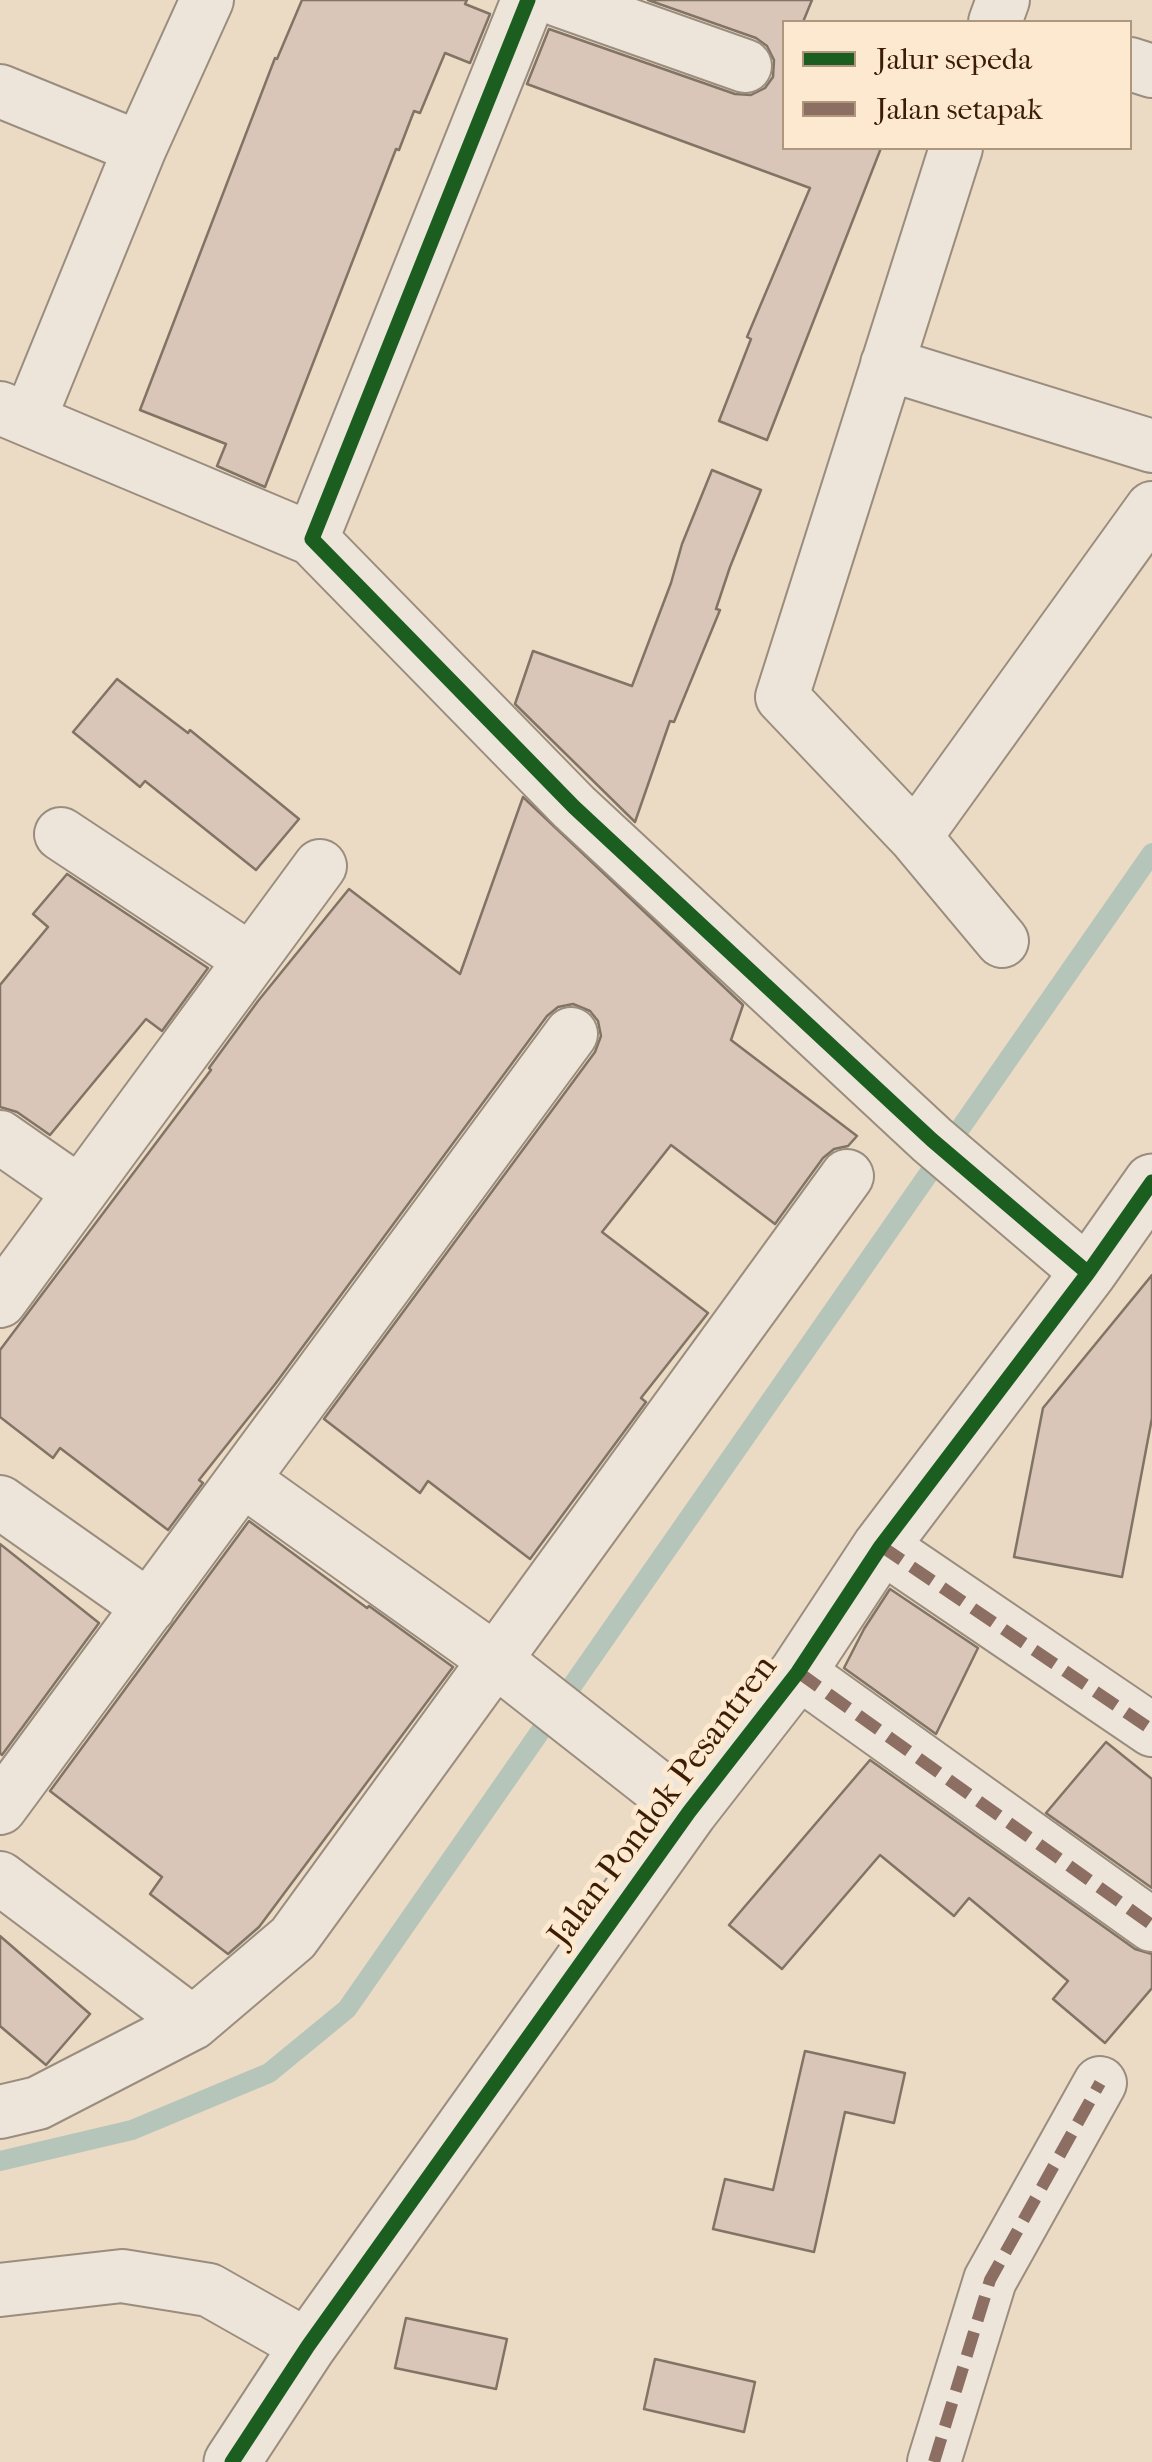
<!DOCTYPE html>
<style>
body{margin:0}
#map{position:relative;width:1152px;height:2462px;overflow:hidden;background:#ebdbc5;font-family:"IM FELL French Canon",serif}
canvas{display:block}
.legend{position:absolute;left:782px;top:20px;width:350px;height:130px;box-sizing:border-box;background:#fce9cf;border:2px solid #af977e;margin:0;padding:12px 18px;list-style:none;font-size:30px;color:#3c1d04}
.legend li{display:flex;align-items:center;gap:20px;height:50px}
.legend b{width:50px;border:2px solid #af977e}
</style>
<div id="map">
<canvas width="1152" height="2462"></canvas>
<ul class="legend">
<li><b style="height:12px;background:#1b5e20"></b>Jalur sepeda</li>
<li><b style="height:12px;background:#8d6e63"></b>Jalan setapak</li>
</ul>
</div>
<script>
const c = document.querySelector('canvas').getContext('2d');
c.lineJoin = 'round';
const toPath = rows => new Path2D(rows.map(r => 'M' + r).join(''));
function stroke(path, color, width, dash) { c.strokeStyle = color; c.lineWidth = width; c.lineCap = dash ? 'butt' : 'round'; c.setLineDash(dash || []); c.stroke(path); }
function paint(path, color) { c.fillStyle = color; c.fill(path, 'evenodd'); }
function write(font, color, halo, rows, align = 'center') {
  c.font = font + ' "IM FELL French Canon",serif'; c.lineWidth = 10; c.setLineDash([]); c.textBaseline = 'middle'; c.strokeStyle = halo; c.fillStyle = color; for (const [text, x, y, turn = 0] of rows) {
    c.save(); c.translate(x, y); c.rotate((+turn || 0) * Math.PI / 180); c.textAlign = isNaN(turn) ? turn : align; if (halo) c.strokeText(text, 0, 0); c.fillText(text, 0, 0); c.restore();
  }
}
const stream = toPath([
 [0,2161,132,2130,269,2073,347,2009,1152,853]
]);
const building = toPath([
 [302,0,467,0,465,4,490,14,470,63,445,53,420,113,414,111,399,150,396,149,265,487,217,466,226,444,140,410,275,58,277,59,302,0],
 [648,0,812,0,803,22,784,22,784,148,881,148,767,440,719,421,751,339,747,337,810,188,527,84,549,29,735,94,751,95,765,88,773,77,774,60,767,46,756,38,648,0],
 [712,470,761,490,730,567,716,609,720,610,674,722,670,721,635,822,515,704,533,651,632,686,671,583,682,544,712,470],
 [117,679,188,733,190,730,299,819,256,870,145,781,140,787,73,732,117,679],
 [523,797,743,1005,731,1040,857,1136,848,1146,834,1149,823,1158,775,1224,671,1145,602,1232,708,1313,641,1398,646,1402,530,1559,428,1481,420,1493,324,1419,595,1052,601,1036,598,1021,590,1011,573,1004,558,1007,547,1016,276,1383,199,1480,203,1483,168,1530,60,1448,53,1458,0,1417,0,1350,211,1070,209,1068,258,1001,349,889,460,974,523,797],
 [67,874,208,968,162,1031,146,1019,50,1135,17,1112,0,1107,0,985,48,927,33,914,67,874],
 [1152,1275,1152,1418,1122,1577,1014,1557,1043,1408,1152,1275],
 [249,1521,367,1608,369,1606,453,1667,259,1927,228,1954,150,1894,162,1877,50,1791,249,1521],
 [0,1544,99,1623,2,1755,0,1753,0,1544],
 [890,1589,978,1648,936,1734,844,1668,864,1629,890,1589],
 [1106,1742,1152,1779,1152,1888,1046,1813,1106,1742],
 [870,1760,1135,1949,1152,1954,1152,1988,1105,2043,1053,1999,1068,1981,969,1898,954,1916,880,1855,782,1969,729,1925,870,1760],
 [0,1936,90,2014,46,2065,0,2026,0,1936],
 [805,2051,905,2073,894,2123,845,2112,814,2252,713,2229,725,2179,773,2190,805,2051],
 [406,2318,507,2339,496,2389,395,2368,406,2318],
 [655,2359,755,2382,744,2432,644,2409,655,2359]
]);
const minor = toPath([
 [528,0,312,539,574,807,932,1140,1088,1273],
 [558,0,745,66],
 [995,22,1003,0],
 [1130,64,1152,71],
 [0,91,140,148],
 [956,148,782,697,915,837,1002,941],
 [887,364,1152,446],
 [0,408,312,539],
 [29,420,140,148,207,0],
 [61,834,251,960],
 [915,837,1152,508],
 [0,1137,79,1192],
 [0,1301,320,866],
 [243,1480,494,1659,689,1812],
 [0,1502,149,1607],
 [881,1546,1152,1730],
 [798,1672,1152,1925],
 [0,1808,571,1034],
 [0,1878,193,2023],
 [0,2112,38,2103,193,2023,293,1938,847,1176],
 [0,2290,122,2276,209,2290,308,2346],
 [934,2462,990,2280,1100,2083]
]);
const tertiary = toPath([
 [232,2462,308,2346,689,1812,798,1672,881,1546,1088,1273,1152,1182]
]);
const quiet = toPath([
 [881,1546,1152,1730],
 [798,1672,1152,1925],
 [934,2462,990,2280,1100,2083]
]);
const cycleway = toPath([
 [528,0,312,539,574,807,932,1140,1088,1273],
 [232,2462,308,2346,689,1812,798,1672,881,1546,1088,1273,1152,1182]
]);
const streetNames = [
 ["Jalan Pondok Pesantren",664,1802,-53]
];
stroke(stream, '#b6c5b9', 20);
paint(building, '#d9c6b8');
stroke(building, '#817465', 2.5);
stroke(minor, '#9b8d7e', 56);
stroke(tertiary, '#9b8d7e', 59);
stroke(minor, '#ede5da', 52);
stroke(tertiary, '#ede5da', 55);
stroke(quiet, '#8d6e63', 12, [25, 12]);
stroke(cycleway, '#1b5e20', 15);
write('35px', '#3c1d04', '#fce9cf', streetNames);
</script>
